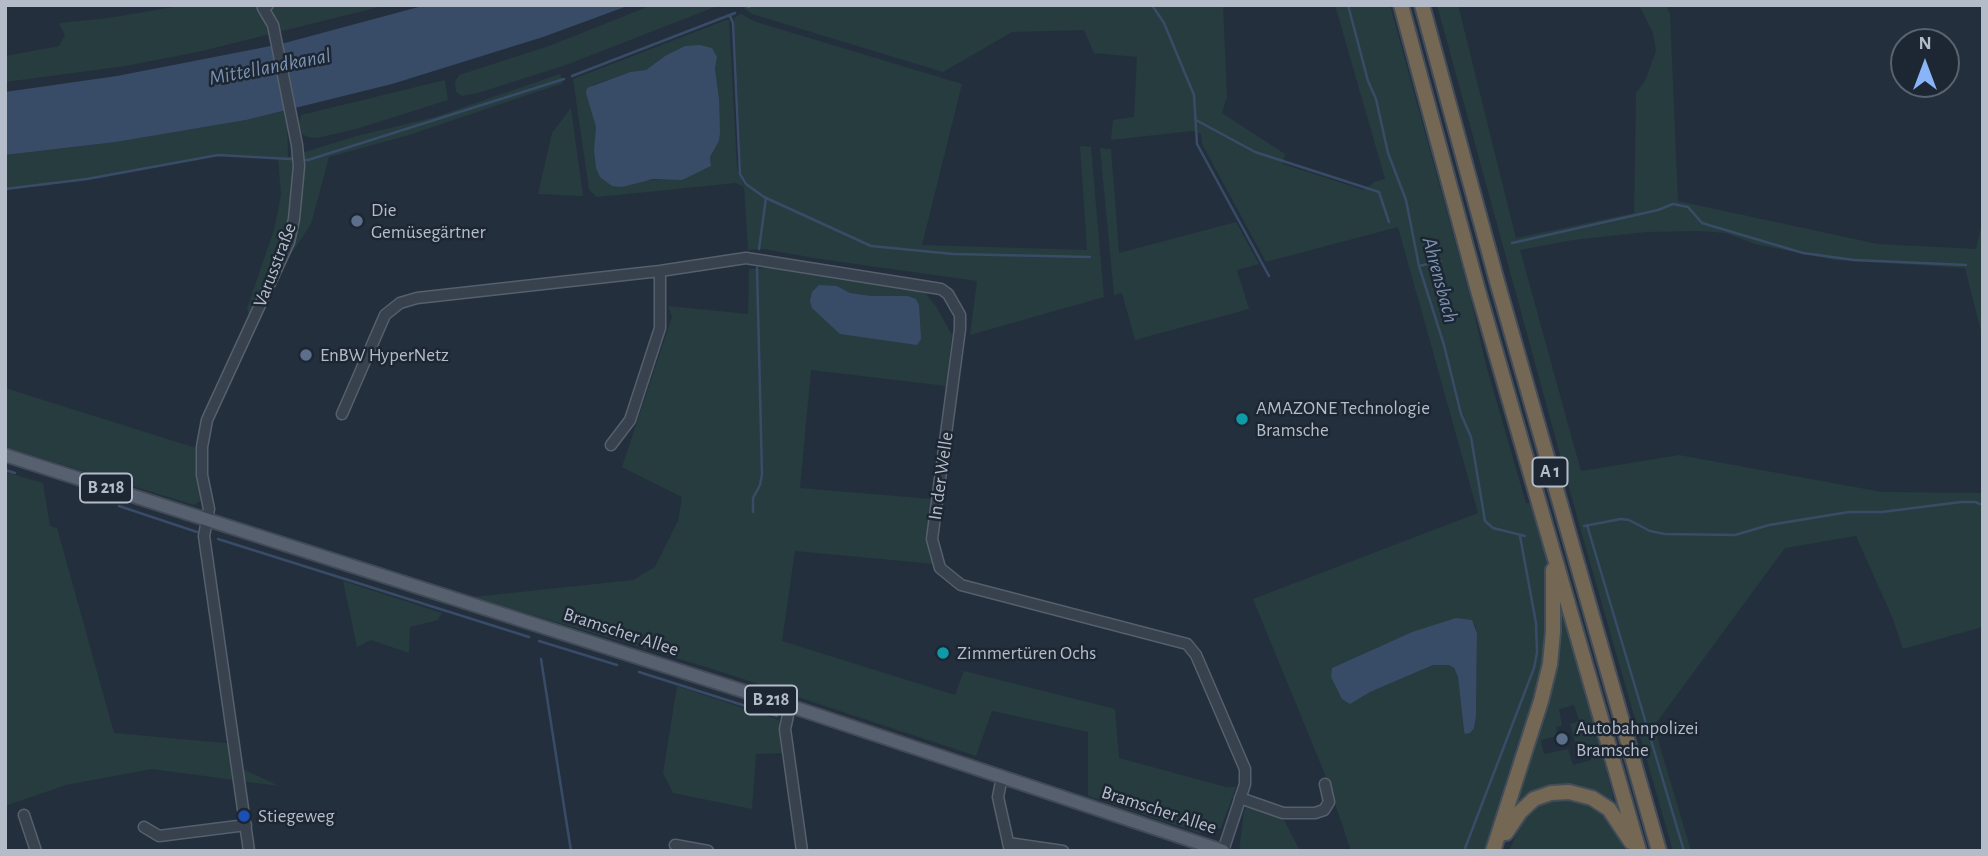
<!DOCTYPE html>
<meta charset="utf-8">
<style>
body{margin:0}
#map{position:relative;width:1988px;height:856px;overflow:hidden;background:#242f3e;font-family:"Alegreya Sans",sans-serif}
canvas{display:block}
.frame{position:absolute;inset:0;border:7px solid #b4bcc9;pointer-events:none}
.north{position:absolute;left:1890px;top:28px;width:70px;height:70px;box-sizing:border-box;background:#1d2633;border:2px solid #59626f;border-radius:50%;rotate:0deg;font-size:19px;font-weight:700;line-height:28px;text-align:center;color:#b4bcc9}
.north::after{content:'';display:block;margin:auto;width:24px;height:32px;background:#8ab4f8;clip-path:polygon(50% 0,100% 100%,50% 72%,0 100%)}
</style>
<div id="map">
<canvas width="1988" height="856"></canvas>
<div class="frame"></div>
<div class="north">N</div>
</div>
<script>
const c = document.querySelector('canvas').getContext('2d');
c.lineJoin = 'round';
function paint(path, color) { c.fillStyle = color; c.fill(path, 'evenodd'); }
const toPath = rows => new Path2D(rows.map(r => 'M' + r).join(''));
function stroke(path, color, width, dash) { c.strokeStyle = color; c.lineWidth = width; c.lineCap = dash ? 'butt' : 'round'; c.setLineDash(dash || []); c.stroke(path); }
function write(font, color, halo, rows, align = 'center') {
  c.font = font + ' "Alegreya Sans",sans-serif'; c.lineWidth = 5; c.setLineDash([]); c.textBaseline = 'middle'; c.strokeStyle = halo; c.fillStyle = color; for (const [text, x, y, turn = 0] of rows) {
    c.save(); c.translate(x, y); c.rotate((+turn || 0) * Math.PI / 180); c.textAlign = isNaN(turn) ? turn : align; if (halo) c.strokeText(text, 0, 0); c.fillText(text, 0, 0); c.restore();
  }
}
const green = toPath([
 [185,5,387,5,202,51,126,66,5,82,5,56,59,46,65,35,59,23,108,18],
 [652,5,720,5,566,65,478,93,462,96,456,92,455,82,459,75,549,46],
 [740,5,1223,5,1227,97,1222,113,1285,154,1283,164,1364,190,1374,182,1385,179,1335,5,1390,5,1471,300,1486,365,1526,503,1538,503,1552,552,1616,809,1556,787,1488,851,1351,851,1326,777,1253,599,1478,513,1398,227,1266,262,1202,144,1201,134,1192,131,1111,140,1113,120,1134,117,1137,57,1094,53,1084,30,1012,32,943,72,752,14],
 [1475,625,1477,633,1476,715,1464,731,1458,677,1454,668,1449,665,1433,665,1370,692,1350,704,1332,668,1412,632],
 [1574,705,1579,721,1570,724,1576,746,1586,744,1591,760,1573,765,1568,749,1544,754,1541,740,1558,736,1556,727,1562,726,1559,709],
 [1437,5,1458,5,1516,238,1634,213,1636,93,1645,81,1656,51,1653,33,1639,5,1666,5,1670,14,1678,201,1878,244,1976,249,1983,219,1983,339,1965,268,1835,260,1755,244,1726,233,1699,231,1647,232,1573,240,1520,250,1581,471,1679,455,1882,492,1983,493,1983,627,1903,649,1893,619,1856,536,1785,548,1654,726,1691,851,1673,851,1581,531],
 [741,14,756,22,962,84,922,245,1087,250,1080,146,1091,147,1104,297,970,335,977,281,820,259,764,249,748,250,744,187,736,183,597,197,589,190,573,79,729,19,737,168,744,186,747,183,741,172,734,18],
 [665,56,717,57,715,69,719,98,719,141,710,157,711,166,703,170,667,179,639,181,622,187,594,150,597,139,593,85,630,72,646,70],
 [560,74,563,83,409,135,329,157,311,224,274,280,267,279,250,317,247,308,274,230,281,195,278,158,218,155,87,179,5,189,5,155,116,142,246,120,287,110,288,157,357,136,435,117],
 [445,80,448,100,356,129,317,138,308,137,302,134,299,124,301,115],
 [571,108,583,196,538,194,552,133],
 [1100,148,1111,149,1119,253,1236,222,1259,264,1237,270,1249,309,1135,340,1122,293,1114,295],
 [769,268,923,290,937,308,952,335,946,386,811,370,800,488,931,499,928,541,935,564,795,551,782,641,955,695,964,671,1115,709,1119,758,1226,787,1236,787,1221,828,1207,833,1199,833,1088,796,1088,732,992,711,976,756,719,671,473,597,633,580,655,567,678,521,682,497,622,467,672,317,668,306,748,314,749,269],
 [837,286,850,293,872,296,908,296,916,299,840,334],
 [5,388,196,448,198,479,202,500,194,505,5,447],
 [5,472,43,483,50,526,57,528,114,733,236,744,239,767,279,786,152,769,66,785,5,806],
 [343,581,442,613,438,620,410,627,409,653,371,640,357,647],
 [677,686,779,720,788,753,756,754,752,809,673,793,663,773],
 [1564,797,1580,799,1608,814,1625,851,1509,851,1522,821,1535,806,1549,800],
 [1248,807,1254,808,1284,820,1300,851,1239,851,1244,811]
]);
const water = toPath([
 [426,5,630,5,543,37,392,84,246,120,116,142,5,155,5,92,117,76,281,44],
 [700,45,712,48,717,57,715,69,719,98,720,132,719,141,710,157,711,166,682,180,653,179,622,187,612,186,600,177,596,168,594,150,596,127,586,93,587,88,630,72,646,70,665,56,685,46],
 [819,285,837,286,850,293,872,296,908,296,916,299,919,305,921,339,917,345,840,334,812,308,810,301,812,292],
 [1456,618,1472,620,1477,633,1476,715,1474,728,1470,733,1465,734,1464,731,1458,677,1454,668,1449,665,1433,665,1370,692,1350,704,1342,699,1331,677,1332,668,1412,632]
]);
const stream = toPath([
 [1152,5,1164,23,1194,95,1197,144,1269,276],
 [1348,5,1368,81,1376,99,1388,153,1406,200,1419,266,1444,345,1461,414,1471,437,1485,521,1493,528,1525,536],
 [748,7,753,5],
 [730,16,733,23,740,174,746,184,764,197,871,246,953,254,1090,257],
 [572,76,735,13],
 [1196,120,1255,152,1379,192,1389,222],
 [5,189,87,179,218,155,308,160,564,79],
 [1512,243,1658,210,1673,204,1688,207,1702,223,1803,253,1854,260,1966,265],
 [759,249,766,198],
 [1419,266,1441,261],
 [5,470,15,473],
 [119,506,197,532],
 [753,512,753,498,760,485,762,474,757,268],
 [1587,525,1684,851],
 [1584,526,1621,519,1629,520,1650,531,1665,534,1735,535,1769,525,1849,512,1882,512,1961,502,1975,502,1983,505],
 [218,539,529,637],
 [539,641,617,665],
 [541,659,571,851],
 [639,672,777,716],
 [1464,851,1534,668,1537,653,1536,623,1520,536]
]);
const minor = toPath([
 [342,414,385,315,400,303,417,298,660,271,746,258,941,289,948,294,960,315,960,329,932,539,940,568,961,585,1187,644,1196,655,1245,769,1245,784,1223,851],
 [611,445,630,420,660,328,660,271],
 [790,706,785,729,802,851],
 [1002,777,998,797,1010,851],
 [1240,798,1283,813,1315,813,1324,810,1329,802,1325,784],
 [24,815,36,851],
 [144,827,159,836,246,825],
 [1008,843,1063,851],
 [675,845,708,851],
 [249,851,204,536,209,509,202,475,202,447,207,420,289,242,294,219,299,166,297,145,273,25,263,8,268,5]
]);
const major = toPath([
 [5,455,790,706,1223,851]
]);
const highway = toPath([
 [1401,5,1477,287,1639,851],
 [1422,5,1498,285,1659,851],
 [1506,833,1520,812,1534,799,1551,793,1569,792,1592,798,1609,809,1631,842],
 [1493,851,1541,701,1550,664,1553,632,1553,570]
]);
const markers = [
 [357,221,7,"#5c6f8a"],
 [306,355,7,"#5c6f8a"],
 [1242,419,7,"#0f9aa8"],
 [943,653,7,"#0f9aa8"],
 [1562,739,7,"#5c6f8a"],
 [244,816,7,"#1a4fb4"]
];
const shields = [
 [1550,472,35],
 [106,488,52],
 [771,700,52]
];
const shieldNames = [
 ["A 1",1550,472],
 ["B 218",106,488],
 ["B 218",771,700]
];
const poiNames = [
 ["Die",371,210],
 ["Gemüsegärtner",371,232],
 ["EnBW HyperNetz",320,355],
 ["AMAZONE Technologie",1256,408],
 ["Bramsche",1256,430],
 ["Zimmertüren Ochs",957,653],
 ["Autobahnpolizei",1576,728],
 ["Bramsche",1576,750],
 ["Stiegeweg",258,816]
];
const streetNames = [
 ["Varusstraße",275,265,-69],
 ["In der Welle",941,476,-82],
 ["Bramscher Allee",621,632,18],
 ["Bramscher Allee",1159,810,18]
];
const waterNames = [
 ["Mittellandkanal",270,67,-11],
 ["Ahrensbach",1440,280,75]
];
paint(green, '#263c3f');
paint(water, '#394c67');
stroke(stream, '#394c67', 2.5);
stroke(minor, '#565f6c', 13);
stroke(major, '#414a57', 16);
stroke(highway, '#434c59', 18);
stroke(minor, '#38414e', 10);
stroke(major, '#56606e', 12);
stroke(highway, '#746855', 14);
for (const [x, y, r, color] of markers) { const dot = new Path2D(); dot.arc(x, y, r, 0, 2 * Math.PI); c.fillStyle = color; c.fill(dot); stroke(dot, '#1d2633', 2.5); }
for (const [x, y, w] of shields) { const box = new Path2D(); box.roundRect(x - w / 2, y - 14.5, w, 29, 5); c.fillStyle = '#1d2633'; c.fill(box); stroke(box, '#b4bcc9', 2); }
write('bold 18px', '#b4bcc9', null, shieldNames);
write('19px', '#b4bcc9', '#1d2633', poiNames, 'left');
write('19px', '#b4bcc9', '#1d2633', streetNames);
write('italic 21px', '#7c92b1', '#1d2633', waterNames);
</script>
